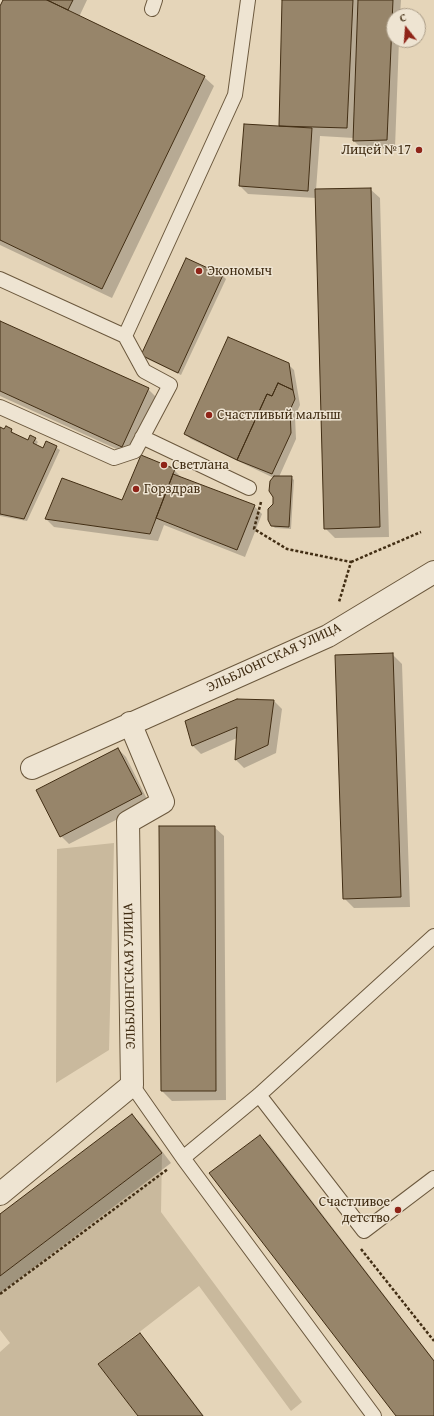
<!DOCTYPE html>
<meta charset="utf-8">
<style>
body{margin:0}
#map{position:relative;width:434px;height:1416px;overflow:hidden;background:#e5d5b9;font-family:"Gentium Book Plus",serif}
canvas{display:block}
.north{position:absolute;left:386px;top:8px;width:40px;height:40px;box-sizing:border-box;background:#eee4d2;border:1px solid #a99b86;border-radius:50%;rotate:343deg;font-size:11px;font-weight:700;line-height:16px;text-align:center;color:#422e14}
.north::after{content:'';display:block;margin:auto;width:14px;height:18px;background:#8f2418;clip-path:polygon(50% 0,100% 100%,50% 72%,0 100%)}
</style>
<div id="map">
<canvas width="434" height="1416"></canvas>
<div class="north">С</div>
</div>
<script>
const c = document.querySelector('canvas').getContext('2d');
c.lineJoin = 'round';
function paint(path, color) { c.fillStyle = color; c.fill(path, 'evenodd'); }
const toPath = rows => new Path2D(rows.map(r => 'M' + r).join(''));
function stroke(path, color, width, dash) { c.strokeStyle = color; c.lineWidth = width; c.lineCap = dash ? 'butt' : 'round'; c.setLineDash(dash || []); c.stroke(path); }
function write(font, color, halo, rows, align = 'center') {
  c.font = font + ' "Gentium Book Plus",serif'; c.lineWidth = 3; c.setLineDash([]); c.textBaseline = 'middle'; c.strokeStyle = halo; c.fillStyle = color; for (const [text, x, y, turn = 0] of rows) {
    c.save(); c.translate(x, y); c.rotate((+turn || 0) * Math.PI / 180); c.textAlign = isNaN(turn) ? turn : align; if (halo) c.strokeText(text, 0, 0); c.fillText(text, 0, 0); c.restore();
  }
}
const green = toPath([
 [114,843,109,1050,56,1083,57,849],
 [162,1153,161,1212,302,1402,291,1411,199,1286,98,1364,138,1416,0,1416,0,1352,10,1343,0,1330,0,1276]
]);
const shadow = toPath([
 [4,0,87,0,79,17,204,77,214,86,112,298,0,245,0,9],
 [283,0,401,0,400,16,394,16,394,40,399,40,395,148,362,149,354,141,354,138,320,136,316,190,370,189,380,198,389,537,335,538,325,528,316,198,248,194,240,186,280,127],
 [187,260,223,276,226,279,181,375,145,358,142,355],
 [0,322,148,389,158,399,132,456,0,396],
 [288,364,294,370,300,405,295,416,296,439,279,477,291,477,294,480,291,529,275,528,272,525,274,478,191,439,185,434],
 [6,427,14,433,13,435,28,442,35,439,38,442,36,445,44,449,47,442,60,450,27,521,0,516,0,428,4,431],
 [174,470,182,478,254,506,262,514,245,557,164,525,158,541,54,527,46,519,122,501],
 [392,654,402,664,410,907,354,908,344,898],
 [274,701,282,709,276,753,244,768,236,760,237,738,201,754,193,746,186,721],
 [118,749,126,757,149,803,69,844,61,836],
 [160,827,214,827,224,836,226,1100,172,1101,162,1091],
 [132,1115,142,1125,171,1163,0,1293,0,1216],
 [260,1136,270,1146,434,1360,434,1416,397,1416],
 [140,1334,149,1344,204,1416,139,1416]
]);
const building = toPath([
 [3,0,47,0,205,76,102,289,0,240,0,6,3,0],
 [47,0,73,0,68,10,47,0],
 [282,0,353,0,347,128,279,126,282,0],
 [358,0,393,0,387,140,353,141,358,0],
 [244,124,312,128,308,191,239,186,244,124],
 [371,188,380,527,324,529,315,189,371,188],
 [186,258,223,275,178,373,141,355,186,258],
 [0,321,149,388,122,447,0,391,0,321],
 [228,337,289,363,293,390,278,383,272,396,267,394,237,460,184,434,228,337],
 [278,383,293,390,295,399,290,410,291,433,272,474,237,460,267,394,272,396,278,383],
 [6,426,12,429,11,432,28,440,30,435,36,438,33,443,43,448,46,441,57,446,24,519,0,514,0,427,4,429,6,426],
 [141,455,175,469,150,534,45,519,62,478,122,500,141,455],
 [173,474,255,505,237,550,156,518,173,474],
 [274,476,292,476,289,527,271,526,268,520,268,509,273,504,273,497,269,491,270,481,274,476],
 [393,653,401,897,343,899,335,655,393,653],
 [237,699,274,700,268,745,235,760,237,727,192,746,185,721,237,699],
 [118,748,142,794,60,837,36,790,118,748],
 [159,826,215,826,216,1091,161,1091,159,826],
 [132,1114,162,1153,0,1276,0,1214,132,1114],
 [260,1135,434,1361,434,1416,396,1416,209,1173,260,1135],
 [140,1333,203,1416,138,1416,98,1364,140,1333]
]);
const path = toPath([
 [261,502,254,529,287,549,351,562,339,602],
 [351,562,421,532],
 [361,1249,434,1341],
 [0,1294,168,1169]
]);
const service = toPath([
 [152,9,155,0],
 [0,279,125,336],
 [0,407,114,458,135,451,170,385,144,371,125,336,235,95,248,0],
 [142,437,249,488],
 [132,1085,183,1158],
 [259,1095,364,1231,434,1178],
 [374,1416,183,1158,259,1095,434,936]
]);
const minor = toPath([
 [32,768,328,636,434,572],
 [0,1194,132,1085,128,822,163,802,130,723]
]);
const markers = [
 [419,150,4,"#8f2418"],
 [199,271,4,"#8f2418"],
 [209,415,4,"#8f2418"],
 [164,465,4,"#8f2418"],
 [136,489,4,"#8f2418"],
 [398,1210,4,"#8f2418"]
];
const poiNames = [
 ["Лицей №17",411,150,"right"],
 ["Экономыч",207,271],
 ["Счастливый малыш",217,415],
 ["Светлана",172,465],
 ["Горздрав",144,489],
 ["Счастливое",390,1202,"right"],
 ["детство",390,1218,"right"]
];
const streetNames = [
 ["ЭЛЬБЛОНГСКАЯ УЛИЦА",274,658,-25],
 ["ЭЛЬБЛОНГСКАЯ УЛИЦА",130,976,-91]
];
paint(green, '#c9b99d');
paint(shadow, '#0003');
paint(building, '#97856a');
stroke(building, '#422e14', 1);
stroke(service, '#6b583d', 16);
stroke(minor, '#6b583d', 24);
stroke(path, '#422e14', 2.5, [3, 2]);
stroke(service, '#eee4d2', 14);
stroke(minor, '#eee4d2', 22);
for (const [x, y, r, color] of markers) { const dot = new Path2D(); dot.arc(x, y, r, 0, 2 * Math.PI); c.fillStyle = color; c.fill(dot); stroke(dot, '#eee4d2', 1.5); }
write('14px', '#422e14', '#eee4d2', poiNames, 'left');
write('14px', '#422e14', '#eee4d2', streetNames);
</script>
